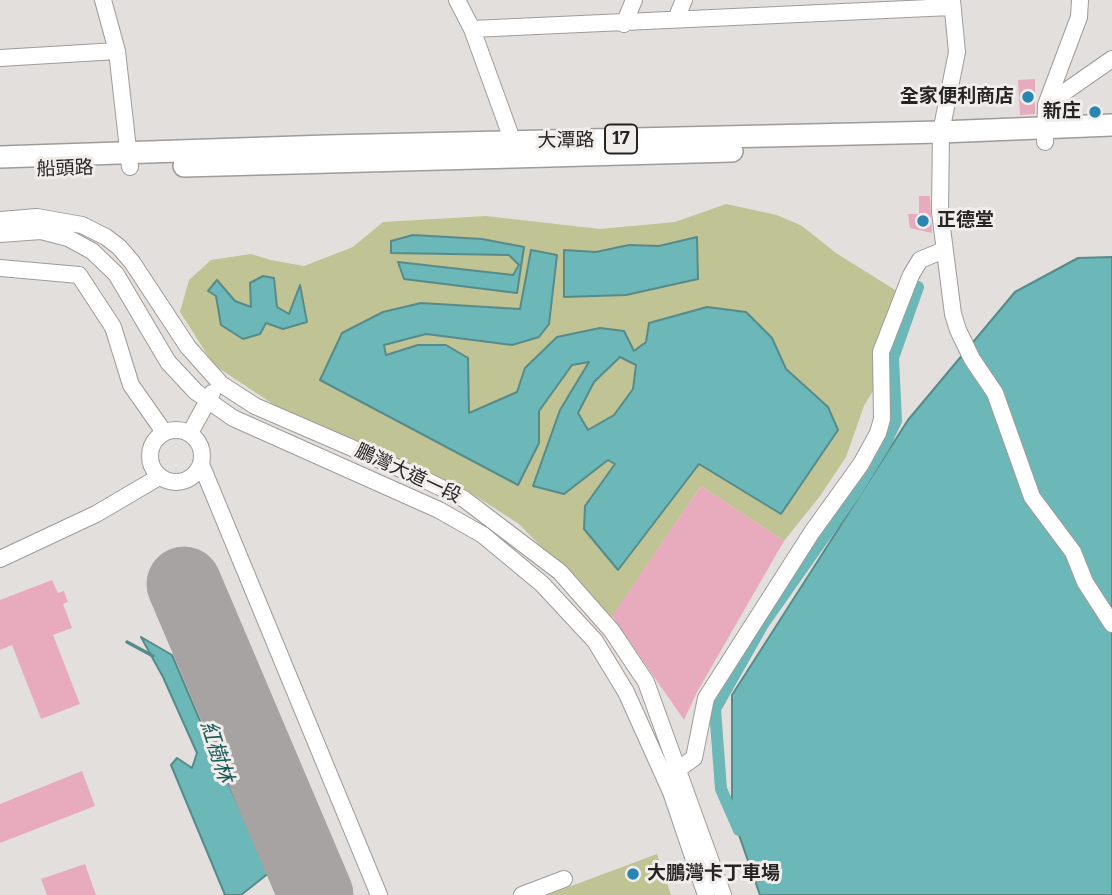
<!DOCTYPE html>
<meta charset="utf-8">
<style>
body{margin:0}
canvas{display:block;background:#e3dfdd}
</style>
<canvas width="1112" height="895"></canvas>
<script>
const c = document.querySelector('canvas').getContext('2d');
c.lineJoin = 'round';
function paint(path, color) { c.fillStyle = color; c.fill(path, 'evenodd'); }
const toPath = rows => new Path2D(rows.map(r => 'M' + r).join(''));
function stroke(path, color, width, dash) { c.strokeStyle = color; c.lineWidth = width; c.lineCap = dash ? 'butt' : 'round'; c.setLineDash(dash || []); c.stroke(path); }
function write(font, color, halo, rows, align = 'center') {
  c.font = font + ' Bitter,"Noto Sans TC",serif'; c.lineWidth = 6; c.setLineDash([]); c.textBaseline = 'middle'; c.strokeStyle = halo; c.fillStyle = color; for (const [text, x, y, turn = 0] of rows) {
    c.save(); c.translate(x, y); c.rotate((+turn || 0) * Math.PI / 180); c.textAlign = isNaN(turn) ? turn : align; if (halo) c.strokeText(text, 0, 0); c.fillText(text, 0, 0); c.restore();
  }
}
const green = toPath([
 [726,204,777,215,802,226,836,253,903,295,893,357,864,406,846,457,820,496,784,541,701,486,611,618,519,524,468,491,276,406,214,365,180,312,189,280,211,260,251,254,271,260,304,266,353,247,383,222,486,216,600,229,675,222],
 [657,854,671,895,547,895]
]);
const water = toPath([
 [413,235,482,239,524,247,517,293,404,279,398,262,513,275,519,265,509,255,391,253,391,241,413,235],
 [697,237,698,279,626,295,564,297,564,250,596,252,629,245,659,246,697,237],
 [531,250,557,255,549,324,539,337,512,345,426,334,384,345,386,355,418,345,446,345,468,358,469,413,517,392,525,368,557,337,600,328,624,331,634,351,646,342,649,323,707,307,746,312,772,338,786,369,828,407,838,430,781,514,699,464,618,570,584,529,585,506,615,464,608,460,564,494,533,486,560,410,589,362,572,365,539,411,539,443,518,485,320,380,342,333,383,312,421,303,520,309,531,250],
 [620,357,636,365,633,389,614,415,588,430,578,413,594,382,620,357],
 [1112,257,1112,895,760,895,732,815,732,695,908,420,1015,292,1078,258,1112,257],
 [263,276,274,278,277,307,289,314,300,285,307,322,283,329,266,323,260,334,243,339,221,325,216,296,208,291,217,280,235,301,251,307,250,283,263,276],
 [141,637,172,655,212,749,270,872,241,895,225,895,171,765,177,758,192,768,197,753,163,677,141,637]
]);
const stream = toPath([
 [127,642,153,656]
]);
const canal = toPath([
 [739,830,721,789,715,709,763,624,855,493,885,444,896,421,893,358,918,287]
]);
const runway = toPath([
 [184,584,316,895]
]);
const building = toPath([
 [1035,79,1035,114,1020,115,1018,80],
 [919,196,930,196,932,233,910,228,908,214,919,214],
 [701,486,784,541,697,692,684,720,612,616],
 [52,580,58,593,64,591,68,602,63,604,72,628,53,635,80,704,41,719,12,645,0,650,0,600],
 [82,771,95,806,0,843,0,804],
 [85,864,96,895,47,895,41,879]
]);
const minor = toPath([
 [103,0,117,51,130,167],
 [457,0,472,29,513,142],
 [952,0,957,52,941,132,940,212,953,314,958,330,972,359,995,393,1032,497,1073,552,1085,582,1112,624],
 [676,19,684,0],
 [624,24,634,0],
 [472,29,951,7],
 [0,58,117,51],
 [1046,105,1079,17,1080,0],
 [1045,142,1046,105,1112,59],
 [0,220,37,217,82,225,106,237,119,247,132,262,188,347,221,384,255,406,419,477,464,499,560,572,612,631,646,682,723,895],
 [0,234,41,231,68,238,92,251,116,274,168,362,196,392,233,418,439,510,483,535,542,584,595,641,626,692,671,792,706,895],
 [0,268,79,275,113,327,131,385,164,432],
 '150 456a26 26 0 1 1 52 0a26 26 0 1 1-52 0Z',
 [190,433,212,393],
 [201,464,379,895],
 [0,559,96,514,159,477],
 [670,775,694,758,706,698,812,532,861,464,878,433,882,419,881,352,911,275,920,260,944,250],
 [522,895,564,879]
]);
const major = toPath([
 [0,157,327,146,941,132,1112,125],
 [184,166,732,151]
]);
const markers = [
 [1028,97,7,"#2986b2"],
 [1095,112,7,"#2986b2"],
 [923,221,7,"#2986b2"],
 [633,874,7,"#2986b2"]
];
const shields = [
 [621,139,32]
];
const shieldNames = [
 ["17",621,139]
];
const poiNames = [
 ["全家便利商店",1014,97],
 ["新庄",1081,112],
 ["正德堂",937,221,"left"],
 ["大鵬灣卡丁車場",647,874,"left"]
];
const streetNames = [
 ["大潭路",566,141,-1],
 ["船頭路",65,169,-2],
 ["鵬灣大道一段",408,474,25]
];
const waterNames = [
 ["紅樹林",216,752,72]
];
paint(green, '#c0c393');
paint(water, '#6cb7b8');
stroke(water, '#578b8b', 2);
stroke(stream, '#578b8b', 3.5);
stroke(canal, '#6cb7b8', 12);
stroke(runway, '#a6a3a2', 75);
paint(building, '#e8abbe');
stroke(minor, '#9f9b99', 18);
stroke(major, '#9f9b99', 24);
stroke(minor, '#fff', 16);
stroke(major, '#fff', 21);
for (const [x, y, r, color] of markers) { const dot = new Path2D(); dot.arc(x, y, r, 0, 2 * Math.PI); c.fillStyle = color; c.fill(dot); stroke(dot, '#f0edea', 2.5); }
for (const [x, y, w] of shields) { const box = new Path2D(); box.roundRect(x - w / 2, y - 14.5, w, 29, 5); c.fillStyle = '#f0edea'; c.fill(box); stroke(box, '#252423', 2); }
write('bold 18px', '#252423', null, shieldNames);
write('bold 19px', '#252423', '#f0edea', poiNames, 'right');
write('19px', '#252423', '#f0edea', streetNames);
write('italic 21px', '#195a5b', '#f0edea', waterNames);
</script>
